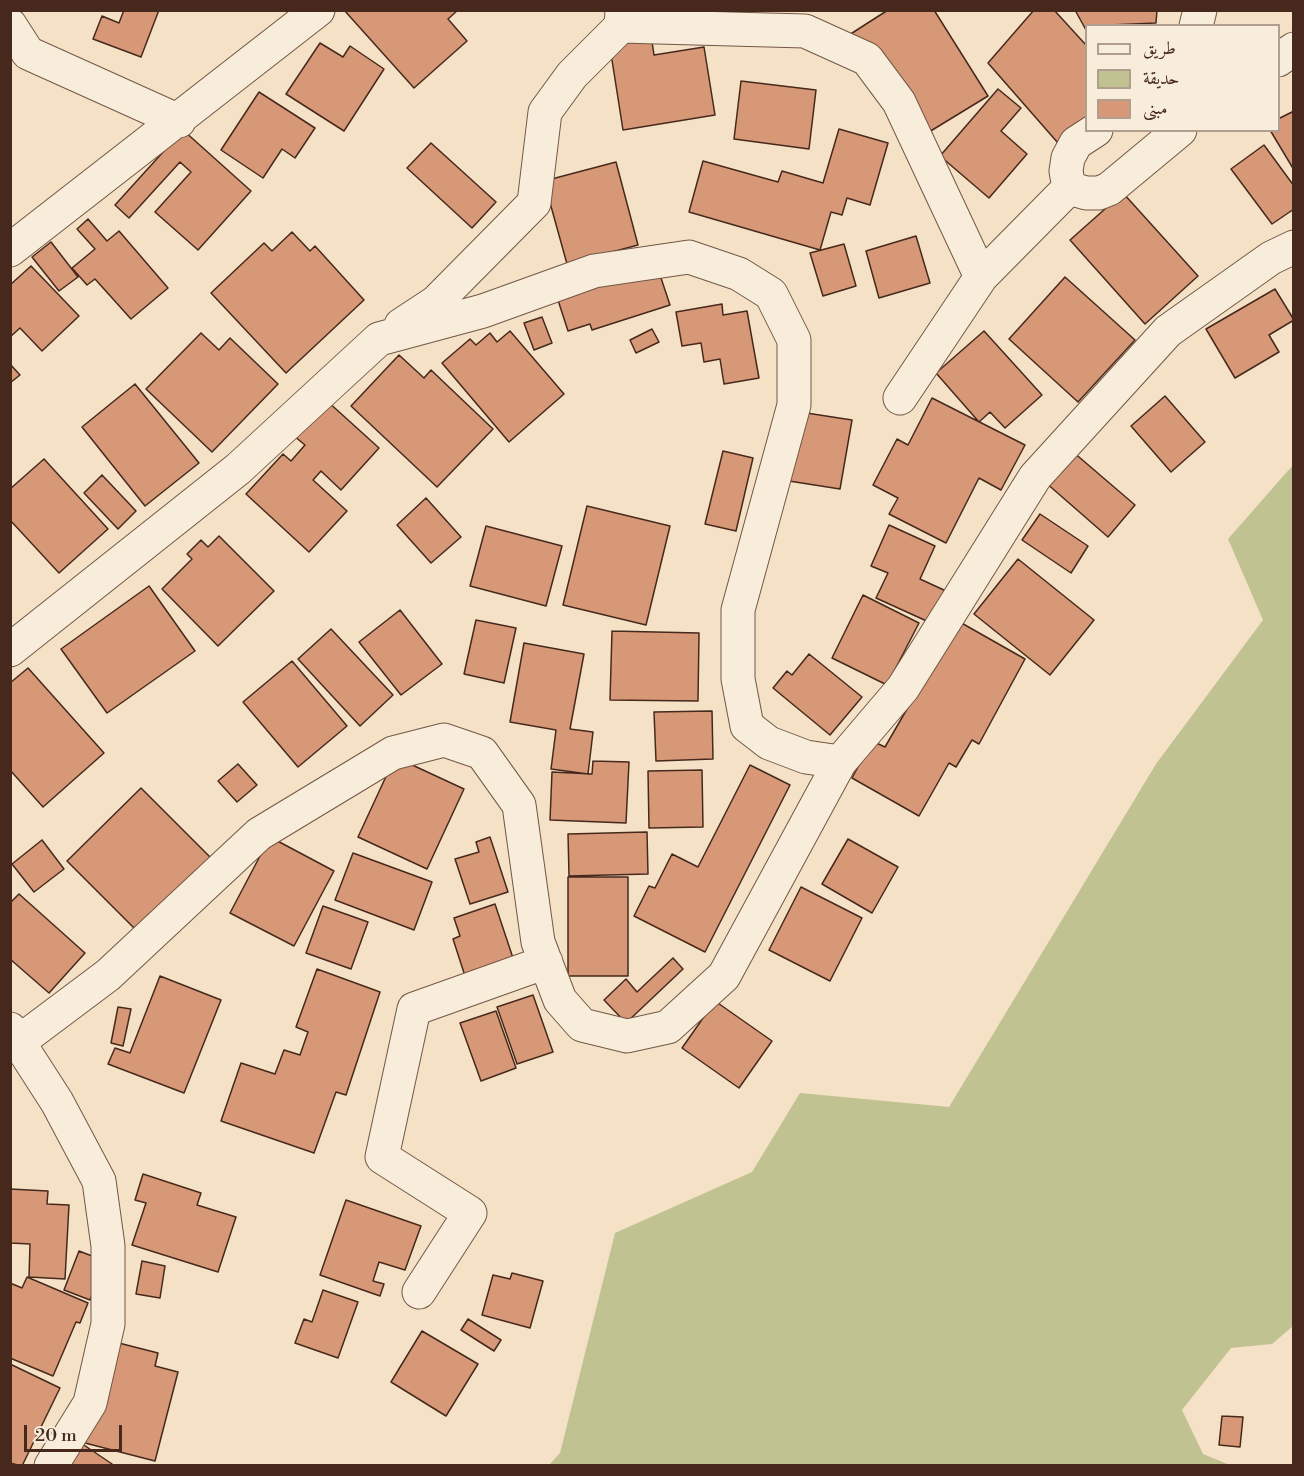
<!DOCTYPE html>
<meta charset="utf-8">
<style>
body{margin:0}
#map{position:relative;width:1304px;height:1476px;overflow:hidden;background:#f5e2c6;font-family:"Libre Bodoni",Amiri,serif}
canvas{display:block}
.frame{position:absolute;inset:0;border:12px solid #46291c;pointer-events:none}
.legend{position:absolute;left:1085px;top:24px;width:195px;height:108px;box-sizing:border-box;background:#f8ecda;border:2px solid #b19e8e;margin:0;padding:8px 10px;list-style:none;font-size:18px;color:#46291c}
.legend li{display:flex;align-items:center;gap:12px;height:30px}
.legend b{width:30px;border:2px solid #b19e8e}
.scale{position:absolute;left:24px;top:1425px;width:98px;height:27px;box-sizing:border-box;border:3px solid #46291c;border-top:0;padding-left:8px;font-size:18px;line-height:21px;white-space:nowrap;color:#46291c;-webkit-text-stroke:4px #f8ecda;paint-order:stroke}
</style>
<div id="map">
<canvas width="1304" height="1476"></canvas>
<div class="frame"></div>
<ul class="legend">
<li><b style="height:8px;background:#f8ecda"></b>طريق</li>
<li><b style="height:16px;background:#c0c292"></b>حديقة</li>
<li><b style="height:16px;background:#d79877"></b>مبنى</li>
</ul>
<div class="scale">20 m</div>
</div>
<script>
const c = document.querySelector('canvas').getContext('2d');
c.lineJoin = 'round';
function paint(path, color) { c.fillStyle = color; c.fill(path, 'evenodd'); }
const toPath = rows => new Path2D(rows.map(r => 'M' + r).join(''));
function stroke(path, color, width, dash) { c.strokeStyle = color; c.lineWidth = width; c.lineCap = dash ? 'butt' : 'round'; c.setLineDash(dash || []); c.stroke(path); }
const green = toPath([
 [1293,465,1293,1326,1272,1344,1231,1348,1182,1410,1203,1454,1230,1465,549,1465,560,1453,615,1233,752,1172,800,1093,949,1107,1156,764,1263,620,1228,539]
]);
const building = toPath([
 [124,10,159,10,141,57,93,39,102,16,119,23,124,10],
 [344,10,458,10,448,19,467,41,414,88,344,10],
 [888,10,934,10,988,96,929,132,849,35,888,10],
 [1034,10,1054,10,1086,45,1086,117,1058,143,988,63,1034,10],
 [1075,10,1157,10,1156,23,1086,26,1086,30,1075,10],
 [651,35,654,55,704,47,715,115,623,130,609,41,651,35],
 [320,43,343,57,350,46,384,69,344,131,286,94,320,43],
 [741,81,816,90,809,149,734,139,741,81],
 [998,89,1021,108,1001,131,1027,154,989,198,940,156,998,89],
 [259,92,315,128,295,158,282,149,263,178,221,150,259,92],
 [1294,111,1294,170,1270,130,1278,130,1278,119,1294,111],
 [839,129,888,143,870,205,847,198,842,215,831,212,820,250,689,212,703,161,778,182,782,171,823,183,839,129],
 [183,130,251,191,198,250,155,212,191,172,180,162,129,218,115,205,183,130],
 [431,143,496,202,472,228,407,168,431,143],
 [1264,145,1294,186,1294,209,1272,224,1231,169,1264,145],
 [616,162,638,245,567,264,544,181,616,162],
 [1123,193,1198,276,1145,324,1070,240,1123,193],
 [88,219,107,241,119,231,168,288,131,319,95,279,87,285,72,268,95,249,77,229,88,219],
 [292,232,310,251,315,246,364,300,286,373,211,293,264,243,272,251,292,232],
 [916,236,930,283,879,298,866,251,916,236],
 [51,242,78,277,59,291,32,257,51,242],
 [844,244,856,286,823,296,810,253,844,244],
 [31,266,79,316,42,351,20,328,10,337,10,285,31,266],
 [657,266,670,305,592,330,590,324,568,331,556,294,657,266],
 [1065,277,1135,340,1078,402,1009,339,1065,277],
 [1275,289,1294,320,1269,335,1279,352,1235,378,1206,329,1275,289],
 [722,304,723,315,747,311,759,378,724,384,720,359,704,362,701,343,682,346,676,312,722,304],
 [542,317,552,343,534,350,524,323,542,317],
 [652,329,659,342,636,353,630,340,652,329],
 [510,331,564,394,509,442,442,363,470,339,476,345,490,333,497,342,510,331],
 [984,331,1042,395,1005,428,990,412,979,422,936,373,984,331],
 [201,333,219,350,230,338,278,384,212,452,146,389,201,333],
 [399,355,424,378,431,370,493,429,437,487,351,406,399,355],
 [10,364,20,375,10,383,10,364],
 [135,384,199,463,145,506,82,427,135,384],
 [1165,396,1205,442,1171,472,1131,426,1165,396],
 [932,398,1025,445,1001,490,979,478,946,543,889,514,898,498,873,485,897,439,908,445,932,398],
 [326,400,379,448,341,490,321,471,313,480,347,511,309,552,246,494,283,454,291,461,305,445,294,436,326,400],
 [800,412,852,420,840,489,789,481,800,412],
 [723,451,753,458,736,531,705,524,723,451],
 [1072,451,1135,505,1108,537,1045,482,1072,451],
 [44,459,108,529,59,573,10,520,10,489,44,459],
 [102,475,136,511,118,529,84,493,102,475],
 [426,498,461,537,431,563,397,525,426,498],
 [587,506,670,526,646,625,563,605,587,506],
 [1040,514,1088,546,1071,573,1022,540,1040,514],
 [889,525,935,546,920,579,946,591,931,623,876,598,888,573,871,566,889,525],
 [486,526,562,546,546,606,470,586,486,526],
 [219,536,274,591,218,646,162,589,192,559,187,554,201,540,208,547,219,536],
 [1018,559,1094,620,1050,675,974,614,1018,559],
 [149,586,195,651,107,713,61,649,149,586],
 [863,595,919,623,887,685,832,658,863,595],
 [400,610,442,664,401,695,359,642,400,610],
 [476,620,516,628,504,683,464,674,476,620],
 [958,621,1025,659,979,744,972,740,956,767,949,763,919,816,852,778,872,741,885,747,958,621],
 [331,629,393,695,360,726,298,659,331,629],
 [612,631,699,633,698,701,610,700,612,631],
 [524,643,584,654,570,729,593,732,588,774,551,769,556,730,510,722,524,643],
 [809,654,862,697,830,735,773,688,787,671,792,675,809,654],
 [292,661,347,726,298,767,243,702,292,661],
 [28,668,104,753,43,807,10,770,10,683,28,668],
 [712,711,713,759,656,761,654,712,712,711],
 [395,757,464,789,427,869,358,837,395,757],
 [593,761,629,762,626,823,550,820,552,772,592,774,593,761],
 [238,764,257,785,237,802,218,781,238,764],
 [750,765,790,785,705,952,634,916,649,886,655,888,672,854,698,867,750,765],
 [702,770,703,827,649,828,648,771,702,770],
 [141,788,215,862,141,935,67,861,141,788],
 [647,832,648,874,569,876,568,834,647,832],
 [270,837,334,871,294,946,230,913,270,837],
 [490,837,508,892,470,904,455,859,479,852,476,842,490,837],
 [848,839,898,867,872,913,822,884,848,839],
 [42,840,64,869,34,892,12,864,42,840],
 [353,853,432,882,414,930,335,900,353,853],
 [568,877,628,877,628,976,568,976,568,877],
 [801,887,862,918,830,981,769,950,801,887],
 [19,894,85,953,49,993,10,959,10,903,19,894],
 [495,904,514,961,465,976,453,939,460,936,454,918,495,904],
 [323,906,368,922,351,969,306,953,323,906],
 [673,958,683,969,626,1023,604,1000,626,979,637,992,673,958],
 [317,969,380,992,346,1095,336,1092,314,1153,221,1121,241,1063,275,1074,284,1050,300,1055,308,1032,296,1027,317,969],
 [160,976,221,1000,184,1093,108,1064,115,1048,130,1053,160,976],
 [533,995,553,1052,517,1064,497,1007,533,995],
 [715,1001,772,1041,739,1088,682,1048,715,1001],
 [118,1007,131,1009,123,1046,111,1043,118,1007],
 [496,1011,516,1068,481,1081,460,1023,496,1011],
 [143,1174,201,1193,197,1205,236,1217,218,1272,132,1245,146,1203,135,1200,143,1174],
 [10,1189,48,1191,47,1204,69,1205,65,1279,29,1277,30,1244,10,1243,10,1189],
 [346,1200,421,1226,405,1270,379,1262,373,1281,384,1284,380,1296,320,1275,346,1200],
 [79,1251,105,1261,90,1300,64,1290,79,1251],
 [142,1261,165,1266,160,1298,136,1294,142,1261],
 [512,1273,543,1281,530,1328,482,1315,493,1275,510,1279,512,1273],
 [27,1277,88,1303,80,1323,76,1322,53,1376,10,1358,10,1283,22,1288,27,1277],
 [323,1290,358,1302,338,1358,295,1343,304,1319,312,1322,323,1290],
 [468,1319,501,1340,494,1351,461,1330,468,1319],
 [422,1331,478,1364,446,1416,391,1382,422,1331],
 [111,1341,158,1353,155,1366,178,1372,155,1461,85,1443,111,1341],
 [10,1364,60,1388,22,1466,10,1463,10,1364],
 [1222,1416,1243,1417,1240,1447,1219,1445,1222,1416],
 [78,1441,115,1466,61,1466,78,1441]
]);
const minor = toPath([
 [622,10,621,26,805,31,867,59,899,102,981,277,1069,188],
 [10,25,28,53,179,121],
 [1196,26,1200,10],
 [1278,60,1294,49],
 [1096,130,1076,143,1068,158,1066,171,1069,188,1086,193,1099,193,1109,189,1180,130],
 [10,250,318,10],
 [401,325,436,302,534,203,545,112,572,75,621,26],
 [900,398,981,277],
 [10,650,238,469,379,339,483,311,594,271,689,257,739,274,771,294,794,340,794,405,738,610,738,679,747,726,769,743,806,757,840,762],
 [10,1029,57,1102,99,1181,108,1246,108,1324,90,1403,51,1466],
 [20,1041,108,975,259,834,393,753,444,740,482,753,519,805,538,942,560,1000,582,1025,627,1036,668,1027,724,976,840,762,903,688,1035,477,1168,331,1271,258,1294,247],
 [419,1292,470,1213,382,1157,414,1009,546,962]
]);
paint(green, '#c0c292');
paint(building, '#d79877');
stroke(building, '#46291c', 1.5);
stroke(minor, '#725746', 35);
stroke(minor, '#f8ecda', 33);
</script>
